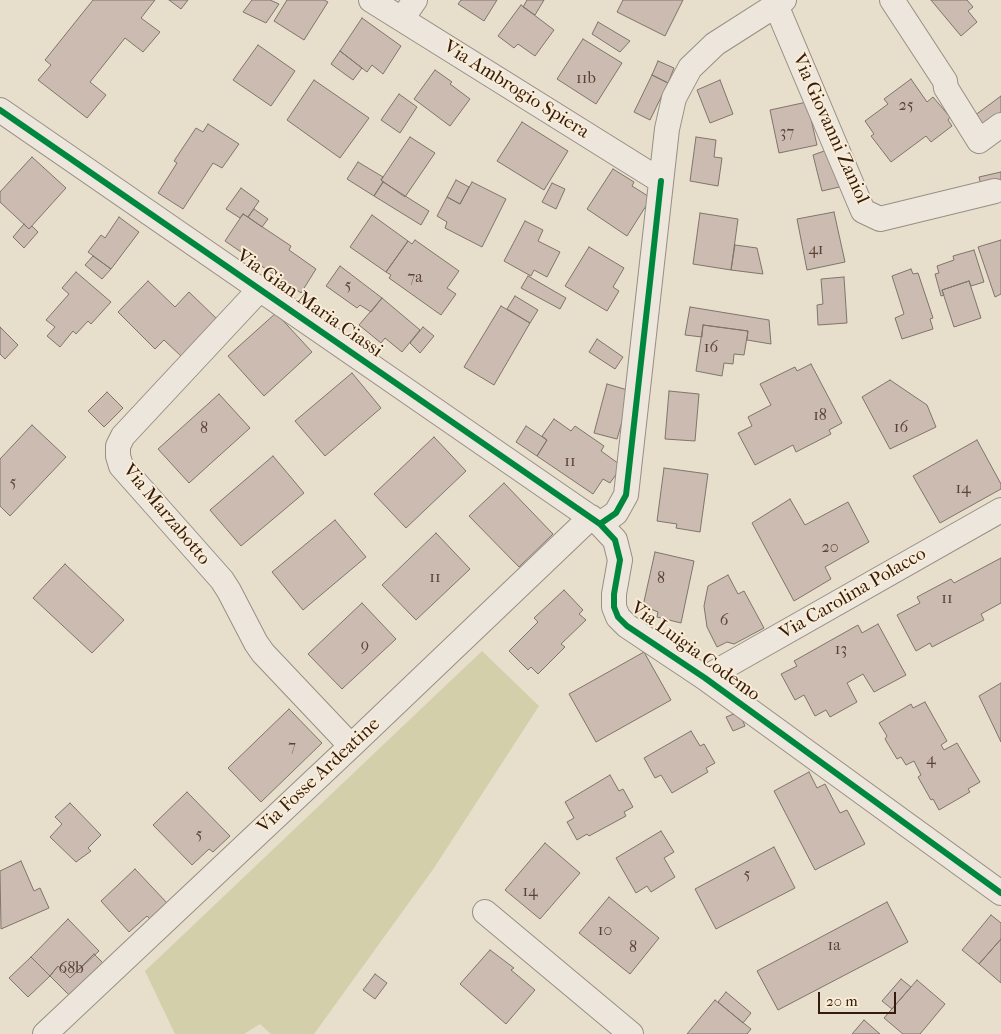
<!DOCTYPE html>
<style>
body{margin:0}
#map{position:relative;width:1001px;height:1034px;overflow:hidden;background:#e8decc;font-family:"IM FELL French Canon",serif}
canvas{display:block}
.scale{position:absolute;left:818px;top:992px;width:78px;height:22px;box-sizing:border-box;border:2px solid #351a0e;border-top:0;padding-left:6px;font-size:15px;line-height:18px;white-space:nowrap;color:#351a0e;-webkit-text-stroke:4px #f8ecd5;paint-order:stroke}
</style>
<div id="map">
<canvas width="1001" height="1034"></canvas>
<div class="scale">20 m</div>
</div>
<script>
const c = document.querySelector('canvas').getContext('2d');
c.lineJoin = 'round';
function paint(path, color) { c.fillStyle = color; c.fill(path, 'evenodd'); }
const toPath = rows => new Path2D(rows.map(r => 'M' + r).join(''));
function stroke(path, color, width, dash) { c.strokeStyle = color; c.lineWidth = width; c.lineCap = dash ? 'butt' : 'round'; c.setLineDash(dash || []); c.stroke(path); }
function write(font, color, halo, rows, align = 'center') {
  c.font = font + ' "IM FELL French Canon",serif'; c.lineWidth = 4; c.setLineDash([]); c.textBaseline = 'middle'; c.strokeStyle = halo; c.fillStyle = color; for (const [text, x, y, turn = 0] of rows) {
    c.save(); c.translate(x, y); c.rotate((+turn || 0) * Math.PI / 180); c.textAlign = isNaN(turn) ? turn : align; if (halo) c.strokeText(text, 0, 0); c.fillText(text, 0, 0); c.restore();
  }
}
const green = toPath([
 [482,651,539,706,434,868,314,1034,271,1034,260,1024,244,1034,175,1034,145,971]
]);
const building = toPath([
 [93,0,155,0,141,18,160,32,143,52,125,38,90,82,106,95,87,118,38,80,51,65,45,60,93,0],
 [169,0,188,0,181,9,169,0],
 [252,0,270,0,279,4,266,23,243,12,252,0],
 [287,0,324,0,328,2,304,40,274,21,287,0],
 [461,0,497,0,484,21,458,4,461,0],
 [527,0,544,0,535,15,523,7,527,0],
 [623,0,683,0,665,36,617,12,623,0],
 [931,0,967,0,973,7,968,11,977,22,961,36,931,0],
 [521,5,554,30,535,56,518,44,514,48,498,36,521,5],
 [362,18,401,46,383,74,372,65,367,72,340,51,362,18],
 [598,22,630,41,620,52,592,34,598,22],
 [583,39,622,63,596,104,557,79,583,39],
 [258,45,295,71,271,106,233,80,258,45],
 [340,51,362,68,353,80,331,64,340,51],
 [658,61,674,68,668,83,652,75,658,61],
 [435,70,452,82,450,84,470,99,450,126,414,99,435,70],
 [652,75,668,83,650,120,634,112,652,75],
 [911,79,927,102,933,97,950,117,948,120,952,126,931,142,926,136,891,162,871,136,874,134,865,121,888,104,884,99,911,79],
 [314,80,369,118,340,158,287,120,314,80],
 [720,80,733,114,710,123,697,90,720,80],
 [399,94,417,107,400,133,381,120,399,94],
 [1001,96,1001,121,985,133,974,116,1001,96],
 [807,102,817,145,779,153,770,110,807,102],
 [522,122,568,151,544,190,497,161,522,122],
 [208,124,239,144,222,168,213,163,183,209,158,193,177,163,174,161,196,128,203,132,208,124],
 [410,137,435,153,405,197,381,180,410,137],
 [696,137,716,140,714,157,722,158,718,186,690,181,696,137],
 [827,150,848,185,822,191,813,155,827,150],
 [32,157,66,188,29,229,0,202,0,192,32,157],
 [358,162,383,177,381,180,383,182,374,196,347,179,358,162],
 [613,169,634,182,632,186,651,198,627,236,587,209,613,169],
 [1001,172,1001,185,982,189,979,177,1001,172],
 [456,180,469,187,460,204,447,197,456,180],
 [383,182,429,211,421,225,374,196,383,182],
 [472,182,506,199,482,247,445,228,447,222,437,216,447,197,460,204,472,182],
 [552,183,565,189,556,209,542,202,552,183],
 [241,188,259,201,248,217,243,214,240,218,226,209,241,188],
 [254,209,268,219,262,227,248,217,254,209],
 [834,212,845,262,807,270,797,219,834,212],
 [700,213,738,219,731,270,693,264,700,213],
 [243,214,291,246,289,250,316,269,301,293,225,241,243,214],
 [372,215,408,241,386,272,350,247,372,215],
 [119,217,139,232,111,269,88,252,101,235,105,238,119,217],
 [525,221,543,230,538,241,560,252,547,277,534,270,531,276,504,261,525,221],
 [24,224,29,229,32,226,38,232,24,248,13,237,24,224],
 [415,240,459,271,447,288,456,294,441,315,389,278,391,275,386,272,408,241,412,244,415,240],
 [1001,240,1001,294,995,297,978,247,1001,240],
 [735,245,757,248,763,274,731,270,735,245],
 [589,247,624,268,613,287,619,291,607,311,565,286,589,247],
 [974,250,984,282,971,286,969,281,942,290,944,295,941,296,935,274,939,273,937,266,954,260,953,256,974,250],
 [93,256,111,269,102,279,85,265,93,256],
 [340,266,382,298,371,312,360,305,357,308,326,286,340,266],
 [911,269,913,274,918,273,933,318,930,319,933,329,902,339,895,318,904,314,892,276,911,269],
 [76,272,111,302,91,324,88,321,76,334,73,331,60,347,47,336,55,327,46,320,69,294,62,288,76,272],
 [528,276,566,298,560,309,521,288,528,276],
 [844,277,847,323,818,325,817,305,823,304,821,279,844,277],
 [148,281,175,307,189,292,218,320,182,357,164,340,155,349,118,312,148,281],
 [969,281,981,318,954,327,942,290,969,281],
 [515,296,538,310,530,323,507,309,515,296],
 [382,298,420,330,402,352,385,338,381,343,359,325,382,298],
 [501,306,530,323,494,385,464,367,501,306],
 [690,307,769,320,771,344,747,340,748,331,703,325,702,337,685,335,690,307],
 [276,313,312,352,264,396,228,356,276,313],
 [703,325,748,331,744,355,734,354,733,364,724,363,722,376,696,371,703,325],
 [0,327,18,345,5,359,0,354,0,327],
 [423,327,434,336,420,353,410,343,423,327],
 [597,339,623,357,615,369,589,352,597,339],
 [811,364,842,423,829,430,831,434,796,452,793,445,755,465,738,433,752,426,748,417,771,405,760,384,795,367,797,371,811,364],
 [352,373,381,408,325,456,295,421,352,373],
 [890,380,927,405,936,427,890,449,862,397,890,380],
 [607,384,631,391,617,439,594,433,607,384],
 [669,391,699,394,695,441,665,439,669,391],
 [107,392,123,408,104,427,88,411,107,392],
 [219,394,250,428,189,483,158,449,219,394],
 [554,419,571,431,575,426,604,446,601,451,622,466,610,483,603,479,593,494,537,456,547,440,542,436,554,419],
 [32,425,66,457,10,516,0,506,0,459,32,425],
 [526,426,547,440,537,456,516,442,526,426],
 [434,437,466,471,406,528,374,494,434,437],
 [977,440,1001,484,1001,489,940,523,913,476,977,440],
 [273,456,304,493,241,546,210,510,273,456],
 [664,468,708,474,700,532,676,528,677,524,657,521,664,468],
 [504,483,553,534,519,567,469,516,504,483],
 [790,499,805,525,848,502,869,542,825,567,831,579,794,601,752,523,790,499],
 [335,520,366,557,303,610,272,572,335,520],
 [436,533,470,569,416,620,382,585,436,533],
 [655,552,694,561,681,623,657,617,658,612,643,606,655,552],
 [1001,558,1001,603,981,614,984,620,932,647,930,643,916,651,897,615,920,603,917,597,951,579,954,583,1001,558],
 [65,564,124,620,92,653,33,598,65,564],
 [728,575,738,594,744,591,764,628,734,644,727,642,717,647,707,627,704,606,708,586,728,575],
 [564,590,583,610,579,614,586,620,561,644,565,647,538,674,531,667,528,670,509,651,538,622,534,618,564,590],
 [362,603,396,639,342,689,308,654,362,603],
 [878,624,906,675,874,692,863,674,847,683,857,702,830,717,826,710,815,716,804,695,795,700,781,674,797,666,794,661,858,625,862,633,878,624],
 [644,652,671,700,596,742,569,694,644,652],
 [1001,683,1001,742,979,696,1001,683],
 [925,702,947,741,941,745,944,750,957,743,980,782,968,789,970,792,939,810,933,799,931,800,918,777,921,775,914,761,906,765,901,757,897,759,885,739,887,736,879,723,911,704,913,708,925,702],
 [289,709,322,743,261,802,228,768,289,709],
 [739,712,745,726,733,731,726,717,739,712],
 [691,731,700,746,704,744,715,763,706,768,708,772,672,793,661,775,655,778,644,758,691,731],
 [809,772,817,788,825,784,840,813,847,810,865,844,815,870,774,791,809,772],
 [610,775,619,791,623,789,633,807,624,812,626,816,589,836,587,834,577,840,567,822,574,818,565,802,610,775],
 [187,792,230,836,213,852,209,849,192,865,153,825,187,792],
 [70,803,101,835,88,848,91,851,76,862,50,837,62,824,55,817,70,803],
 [661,831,674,852,664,858,675,877,651,892,647,886,636,893,616,858,661,831],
 [545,843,580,873,540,919,505,890,545,843],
 [774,847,795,888,716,929,695,889,774,847],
 [21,861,34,891,40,888,49,908,1,929,0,871,21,861],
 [135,869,168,904,151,920,147,916,129,932,101,901,135,869],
 [609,897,659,938,630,974,579,933,609,897],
 [887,902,908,942,778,1010,757,971,887,902],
 [991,915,1001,923,1001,939,979,964,962,950,991,915],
 [68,919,99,951,70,978,58,966,50,976,31,957,68,919],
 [1001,939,1001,983,979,964,1001,939],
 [490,950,514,968,511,970,535,990,506,1024,460,984,490,950],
 [94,954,105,965,72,998,50,976,58,966,70,978,94,954],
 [31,957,50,976,28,997,9,978,31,957],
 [375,974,387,983,375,999,363,990,375,974],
 [901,979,911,987,892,1009,882,1001,901,979],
 [917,980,945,1004,920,1034,903,1034,884,1018,917,980],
 [726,992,751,1013,743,1023,718,1002,726,992],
 [715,1000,751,1029,747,1034,687,1034,715,1000],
 [864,1020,880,1034,852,1034,864,1020]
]);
const street = toPath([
 [371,0,661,181],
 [892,0,945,81,946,88,979,141,1001,125],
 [776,5,863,211,880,219,995,191],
 [402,19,415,0],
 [0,110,600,524,615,540,620,560,614,594,614,607,618,617,627,626,705,678,1001,893],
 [260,289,123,436,118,446,118,456,121,466,222,580,229,591,256,643,263,653,351,746],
 [600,524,616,513,626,495,667,129,674,98,690,68,715,44,784,0],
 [705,678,1001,510],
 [485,912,631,1034],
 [45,1034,351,746,591,517]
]);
const cycleway = toPath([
 [0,110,600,524,615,540,620,560,614,594,614,607,618,617,627,626,705,678,1001,893],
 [600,524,616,513,626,495,650,282,661,181]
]);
const numberNames = [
 ["11b",586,79],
 ["25",906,106],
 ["37",787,133],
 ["41",816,250],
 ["7a",415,278],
 ["5",348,286],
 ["16",711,348],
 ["18",820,416],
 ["16",901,428],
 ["8",204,429],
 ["11",570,462],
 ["5",13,483],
 ["14",963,489],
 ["20",830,548],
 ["11",435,578],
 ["8",661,579],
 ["11",947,599],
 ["6",724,621],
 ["9",365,646],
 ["13",841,650],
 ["7",292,747],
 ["4",931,760],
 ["5",199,835],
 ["5",747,875],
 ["14",530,892],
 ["10",605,931],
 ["1a",834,946],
 ["8",633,948],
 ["68b",71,969]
];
const streetNames = [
 ["Via Ambrogio Spiera",516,90,32],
 ["Via Giovanni Zaniol",830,129,66],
 ["Via Gian Maria Ciassi",309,304,35],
 ["Via Marzabotto",166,515,50],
 ["Via Carolina Polacco",853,594,-30],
 ["Via Luigia Codemo",695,652,36],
 ["Via Fosse Ardeatine",319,776,-43]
];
paint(green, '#d3cfaa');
paint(building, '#ccbbb0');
stroke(building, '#7e756b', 1);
stroke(street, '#988f83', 26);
stroke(street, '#ece6dd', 24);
stroke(cycleway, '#00873e', 6);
write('16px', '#5b4236', null, numberNames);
write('19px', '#351a0e', '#f8ecd5', streetNames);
</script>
